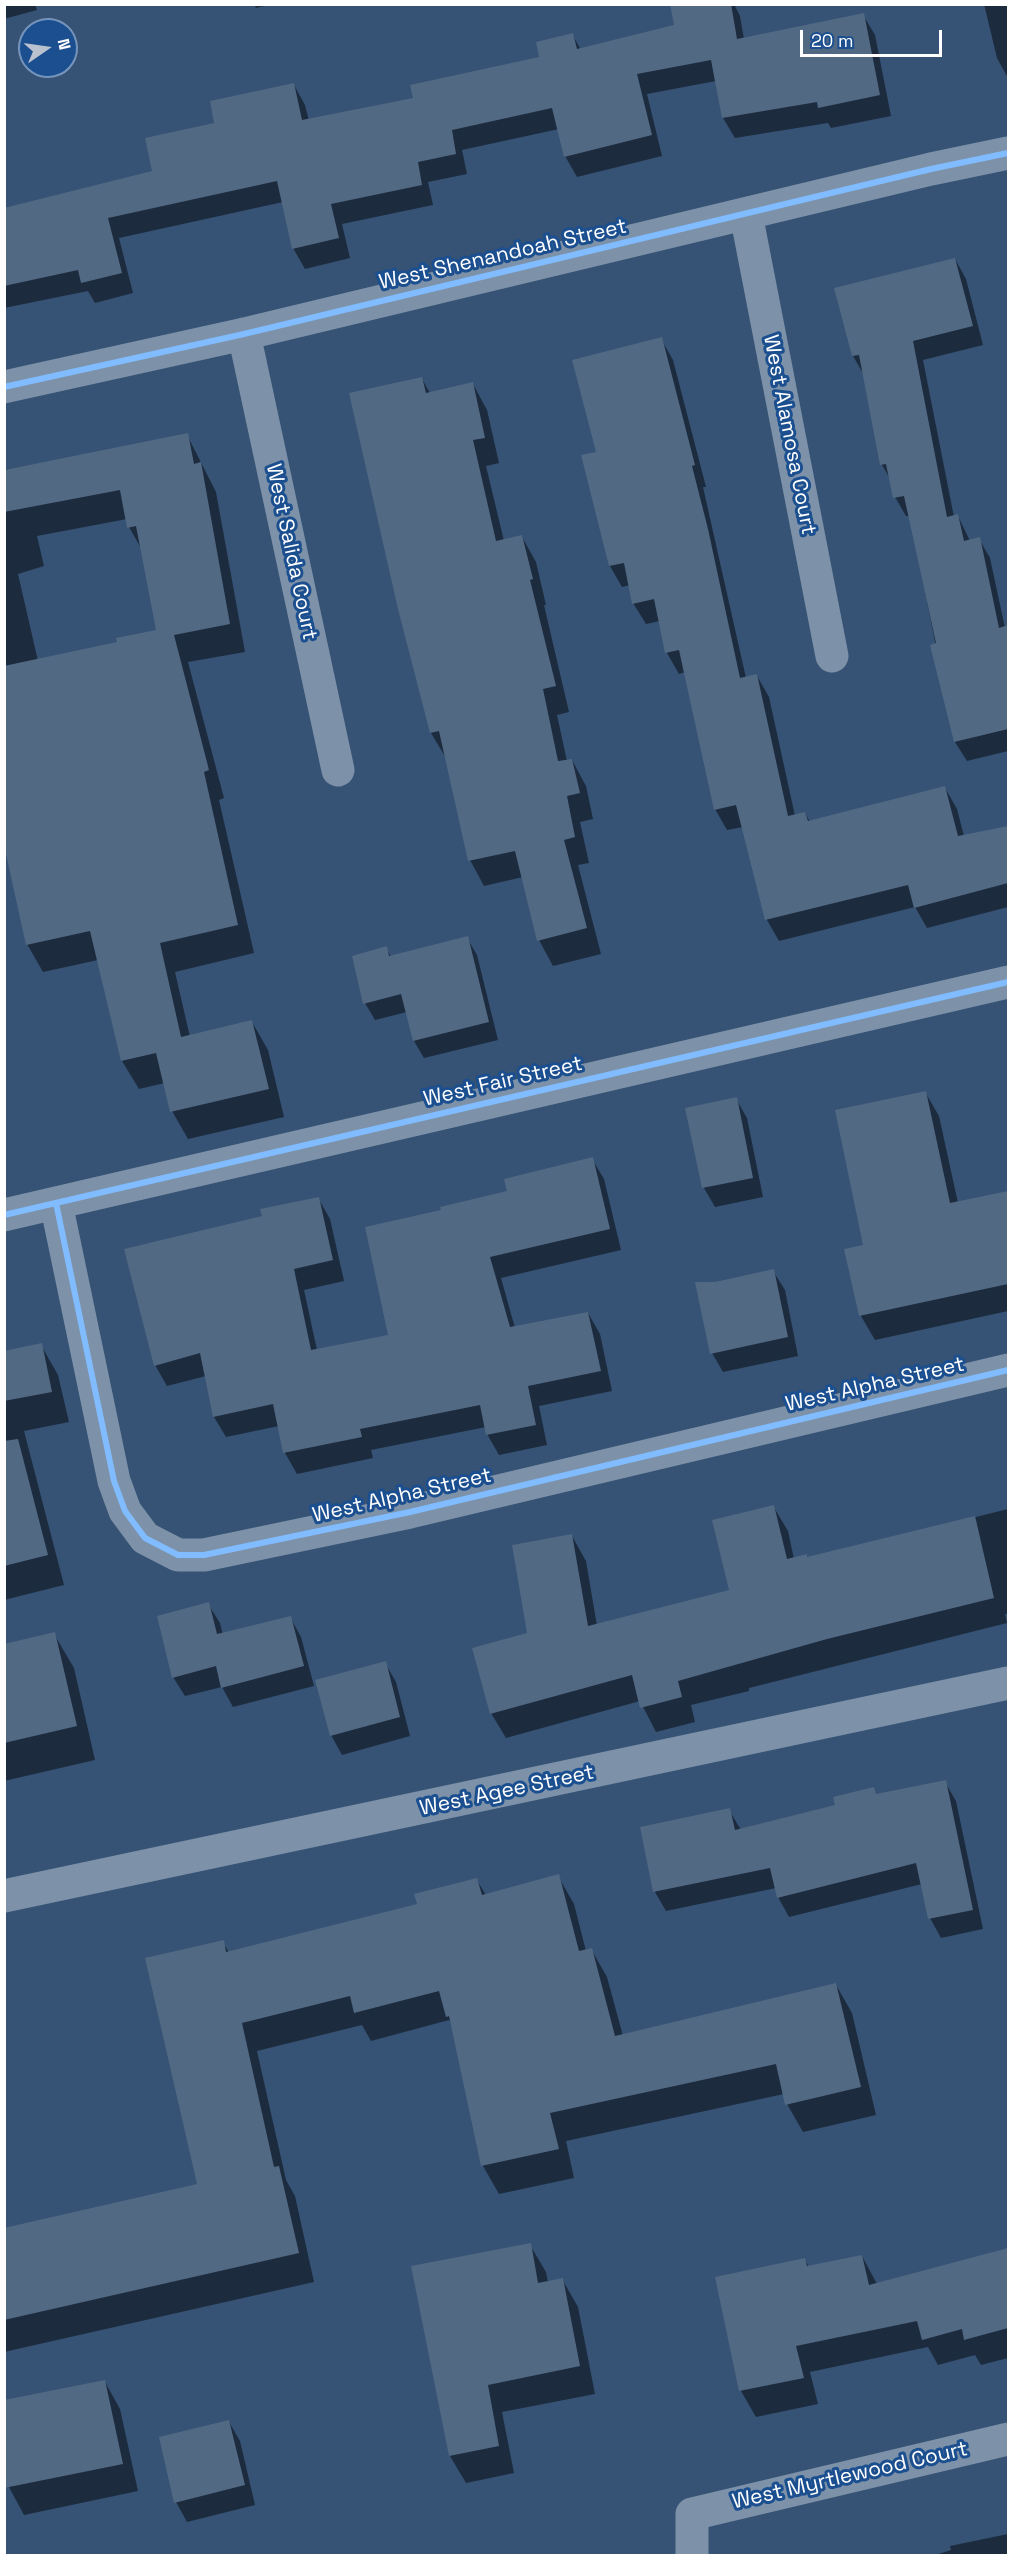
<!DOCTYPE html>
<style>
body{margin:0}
#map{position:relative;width:1013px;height:2560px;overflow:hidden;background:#365274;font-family:"Space Grotesk",sans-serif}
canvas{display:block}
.frame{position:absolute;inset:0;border:6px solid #fff;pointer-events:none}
.north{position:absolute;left:18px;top:18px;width:60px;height:60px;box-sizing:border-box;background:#1b4f8f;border:2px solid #7695bc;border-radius:50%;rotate:77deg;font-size:16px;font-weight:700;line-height:24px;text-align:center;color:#fff}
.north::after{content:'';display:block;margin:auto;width:21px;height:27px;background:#b9c2ce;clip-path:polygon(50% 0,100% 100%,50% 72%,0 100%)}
.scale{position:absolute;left:800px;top:30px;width:142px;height:27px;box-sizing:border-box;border:3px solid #fff;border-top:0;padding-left:8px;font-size:18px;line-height:21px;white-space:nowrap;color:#fff;-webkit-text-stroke:4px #1b4f8f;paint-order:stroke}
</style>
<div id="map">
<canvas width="1013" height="2560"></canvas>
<div class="frame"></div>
<div class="north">N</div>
<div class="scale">20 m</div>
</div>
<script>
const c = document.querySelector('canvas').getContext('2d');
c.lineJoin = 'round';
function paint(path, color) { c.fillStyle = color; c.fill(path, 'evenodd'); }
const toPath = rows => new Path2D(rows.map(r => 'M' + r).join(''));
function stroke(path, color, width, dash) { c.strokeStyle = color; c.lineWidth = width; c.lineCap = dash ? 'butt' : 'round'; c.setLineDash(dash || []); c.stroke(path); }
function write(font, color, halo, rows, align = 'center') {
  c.font = font + ' "Space Grotesk",sans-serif'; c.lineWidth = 6; c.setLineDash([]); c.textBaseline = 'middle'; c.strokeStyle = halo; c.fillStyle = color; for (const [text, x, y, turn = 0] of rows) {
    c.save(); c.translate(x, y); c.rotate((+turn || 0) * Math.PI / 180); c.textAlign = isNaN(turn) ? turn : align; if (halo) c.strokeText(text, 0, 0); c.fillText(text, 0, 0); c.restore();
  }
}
const shadow = toPath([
 [4,4,35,4,37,10,4,19],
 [254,4,272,4,256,8],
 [676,4,734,4,740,16,744,39,863,15,875,35,891,116,831,128,828,123,735,138,723,118,716,81,647,94,662,156,577,177,565,156,559,129,462,150,467,174,428,182,433,205,342,224,350,258,305,269,293,248,283,202,119,238,133,293,95,303,88,291,4,308,4,209,154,172,216,124,294,85,305,105,309,121,415,99,541,58,572,34,581,50,676,26],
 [984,4,1008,4,1008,78,997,58],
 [955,259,966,279,983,345,923,360,954,517,958,516,970,541,979,539,990,558,1005,628,1008,627,1008,751,967,761,955,742,910,516,906,516,895,497,892,482,882,465,864,375,853,356,836,289],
 [661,339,673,360,706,487,703,487,746,678,757,676,769,697,795,816,805,813,810,822,945,788,957,809,964,836,1008,827,1008,907,927,928,915,907,779,941,767,920,743,827,727,830,715,809,685,672,679,674,667,653,660,621,646,624,633,603,630,585,622,587,610,566,582,457,597,453],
 [422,379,430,393,473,384,487,410,499,463,486,466,504,541,522,537,536,562,546,605,544,605,569,712,557,715,567,761,572,760,586,786,593,819,580,822,589,863,578,865,601,954,553,966,539,940,523,877,484,886,470,860,446,758,431,733,399,609],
 [187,435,216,492,245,652,188,662,224,798,219,800,254,953,175,972,190,1037,252,1022,268,1050,284,1117,188,1139,172,1111,165,1083,139,1089,122,1061,98,960,43,972,27,944,4,838,4,470],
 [127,519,129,527,142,550,158,632,119,643,38,661,18,574,44,566,37,536],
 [467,938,477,955,498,1040,424,1058,414,1041,407,1012,375,1020,365,1003,386,948,391,957],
 [925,1092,939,1116,958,1203,1008,1193,1008,1311,875,1340,861,1316,846,1250,865,1246],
 [736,1099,747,1118,763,1197,715,1207,704,1188],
 [592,1159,604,1179,621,1250,501,1278,515,1328,588,1313,600,1334,612,1391,539,1406,547,1445,499,1455,487,1434,486,1427,371,1450,373,1458,297,1474,285,1453,279,1426,226,1437,214,1417,206,1376,167,1386,155,1365,263,1217,318,1198,330,1219,344,1281,304,1290,317,1350,390,1336,442,1212,509,1192],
 [773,1271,785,1290,798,1356,723,1372,712,1353,715,1283],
 [41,1345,58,1375,69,1422,24,1431,64,1585,4,1600,4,1352],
 [773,1506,788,1531,794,1559,807,1559,1008,1509,1008,1614,1005,1614,1007,1623,749,1688,749,1691,691,1705,695,1722,656,1732,640,1701,506,1738,491,1713,572,1536,586,1561,597,1626,731,1591],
 [208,1604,220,1623,223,1635,290,1617,301,1637,314,1686,233,1707,222,1687,185,1696,173,1677],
 [54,1634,74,1668,95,1760,4,1781,4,1646],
 [385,1663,396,1682,410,1736,342,1755,331,1735],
 [945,1782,956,1801,983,1929,941,1938,930,1918,922,1884,789,1917,778,1897,776,1888,666,1911,655,1892,642,1829,729,1810,741,1830,837,1806,873,1789,877,1796],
 [558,1876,574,1904,586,1951,591,1949,607,1977,623,2036,836,1985,852,2013,876,2115,803,2132,787,2104,784,2094,566,2141,574,2178,499,2194,483,2166,453,2026,449,2020,371,2041,362,2025,257,2051,286,2180,295,2196,314,2282,4,2352,4,2230,198,2186,223,1942,229,1953,419,1905,476,1879,486,1895],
 [530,2245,546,2272,548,2282,562,2279,578,2307,595,2394,502,2412,514,2473,466,2483,450,2456],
 [1008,2249,1008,2358,981,2365,975,2355,938,2365,928,2347,810,2372,818,2404,756,2417,741,2391,717,2278,805,2260,809,2267,862,2256,877,2284],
 [105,2382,120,2409,138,2491,24,2515,9,2487,4,2467],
 [229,2422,240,2441,255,2505,187,2522,176,2502],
 [1008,2534,1008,2556,932,2556,951,2550,950,2546]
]);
const building = toPath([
 [670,4,731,4,737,39,864,13,880,95,818,108,817,102,722,118,711,60,637,74,652,135,564,157,552,108,452,130,456,154,418,162,422,185,331,204,339,238,292,249,277,181,108,218,122,273,81,283,78,270,4,286,4,208,152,171,145,138,214,123,210,101,294,83,302,120,413,98,410,85,539,57,536,42,573,33,577,49,674,25],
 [955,258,973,326,913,341,947,517,958,514,964,541,980,537,999,628,1008,625,1008,729,954,742,930,645,936,643,904,496,893,498,886,464,880,465,859,355,852,356,834,288],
 [662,337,695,465,692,466,708,529,740,678,757,674,788,816,805,812,808,821,945,786,958,836,1008,826,1008,883,914,908,908,885,765,920,736,805,714,810,679,650,665,653,654,599,632,604,624,563,609,566,581,455,596,452,572,360],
 [422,377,426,393,473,382,485,438,473,440,496,541,522,535,533,579,530,580,556,686,543,689,558,761,572,759,580,793,567,796,575,837,564,840,587,928,537,941,515,851,468,861,439,731,430,733,398,609,349,393],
 [188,433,194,464,201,462,230,624,174,635,209,770,204,772,238,925,160,943,181,1037,252,1020,269,1089,170,1112,156,1053,121,1061,90,931,26,945,4,845,4,666,117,642,116,638,156,630,136,526,127,528,120,490,4,512,4,470],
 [468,936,489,1022,413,1041,401,994,363,1004,352,956,387,946,389,956],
 [926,1091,950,1203,1008,1191,1008,1284,859,1316,844,1249,863,1245,835,1110],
 [737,1097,753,1178,702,1188,685,1108],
 [593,1157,610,1229,490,1257,510,1327,588,1312,601,1371,528,1386,536,1425,486,1435,480,1405,360,1429,362,1437,283,1453,273,1404,213,1417,200,1353,154,1366,124,1249,262,1216,260,1209,319,1197,333,1260,294,1269,311,1350,388,1335,365,1227,441,1210,440,1207,507,1191,504,1179],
 [774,1269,788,1337,710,1354,695,1282,715,1282],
 [42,1343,52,1392,4,1401,4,1351],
 [18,1439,48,1555,4,1566,4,1441],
 [774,1505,787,1559,807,1554,807,1557,975,1516,994,1598,827,1639,678,1681,682,1697,640,1708,632,1675,490,1714,472,1648,527,1633,512,1545,572,1534,588,1626,729,1590,712,1520],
 [209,1602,217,1634,291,1616,304,1666,221,1688,216,1666,172,1678,157,1616],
 [55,1632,77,1726,4,1743,4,1644],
 [386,1661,400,1717,330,1736,315,1680],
 [946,1780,973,1910,928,1919,916,1863,777,1898,770,1868,653,1892,640,1827,730,1808,735,1830,835,1805,833,1797,874,1787,876,1794],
 [559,1874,579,1951,592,1948,615,2036,836,1983,861,2087,785,2105,776,2064,550,2113,559,2149,481,2166,449,2016,446,2017,439,1991,354,2013,350,1996,242,2023,274,2167,279,2166,299,2253,4,2320,4,2228,197,2184,145,1958,224,1940,226,1952,417,1904,414,1894,477,1878,482,1895],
 [531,2243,538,2283,563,2278,580,2366,488,2385,499,2446,449,2456,411,2266],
 [1008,2248,1008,2328,964,2340,962,2329,922,2340,917,2321,796,2346,804,2378,739,2391,715,2277,805,2258,807,2266,862,2255,869,2285],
 [105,2380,123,2464,4,2488,4,2400],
 [229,2420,245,2485,174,2503,159,2437]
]);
const minor = toPath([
 [746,214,832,656],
 [244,334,338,770],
 [4,387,244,334,931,169,1008,153],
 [56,1203,114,1481,125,1511,145,1538,178,1555,204,1555,410,1512,1008,1370],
 [4,1215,1008,982],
 [4,1896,1008,1683],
 [692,2556,692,2514,1008,2439]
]);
const cycleway = toPath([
 [4,387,244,334,931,169,1008,153],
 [56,1203,114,1481,125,1511,145,1538,178,1555,204,1555,410,1512,1008,1370],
 [4,1215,1008,982]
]);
const streetNames = [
 ["West Shenandoah Street",503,255,-13],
 ["West Alamosa Court",789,435,79],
 ["West Salida Court",291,552,78],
 ["West Fair Street",503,1082,-13],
 ["West Alpha Street",875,1385,-13],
 ["West Alpha Street",402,1496,-13],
 ["West Agee Street",507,1791,-12],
 ["West Myrtlewood Court",850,2476,-13]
];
paint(shadow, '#0007');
paint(building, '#526984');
stroke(minor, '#7d92a8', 33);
stroke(cycleway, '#80bcff', 6);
write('21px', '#fff', '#1b4f8f', streetNames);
</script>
